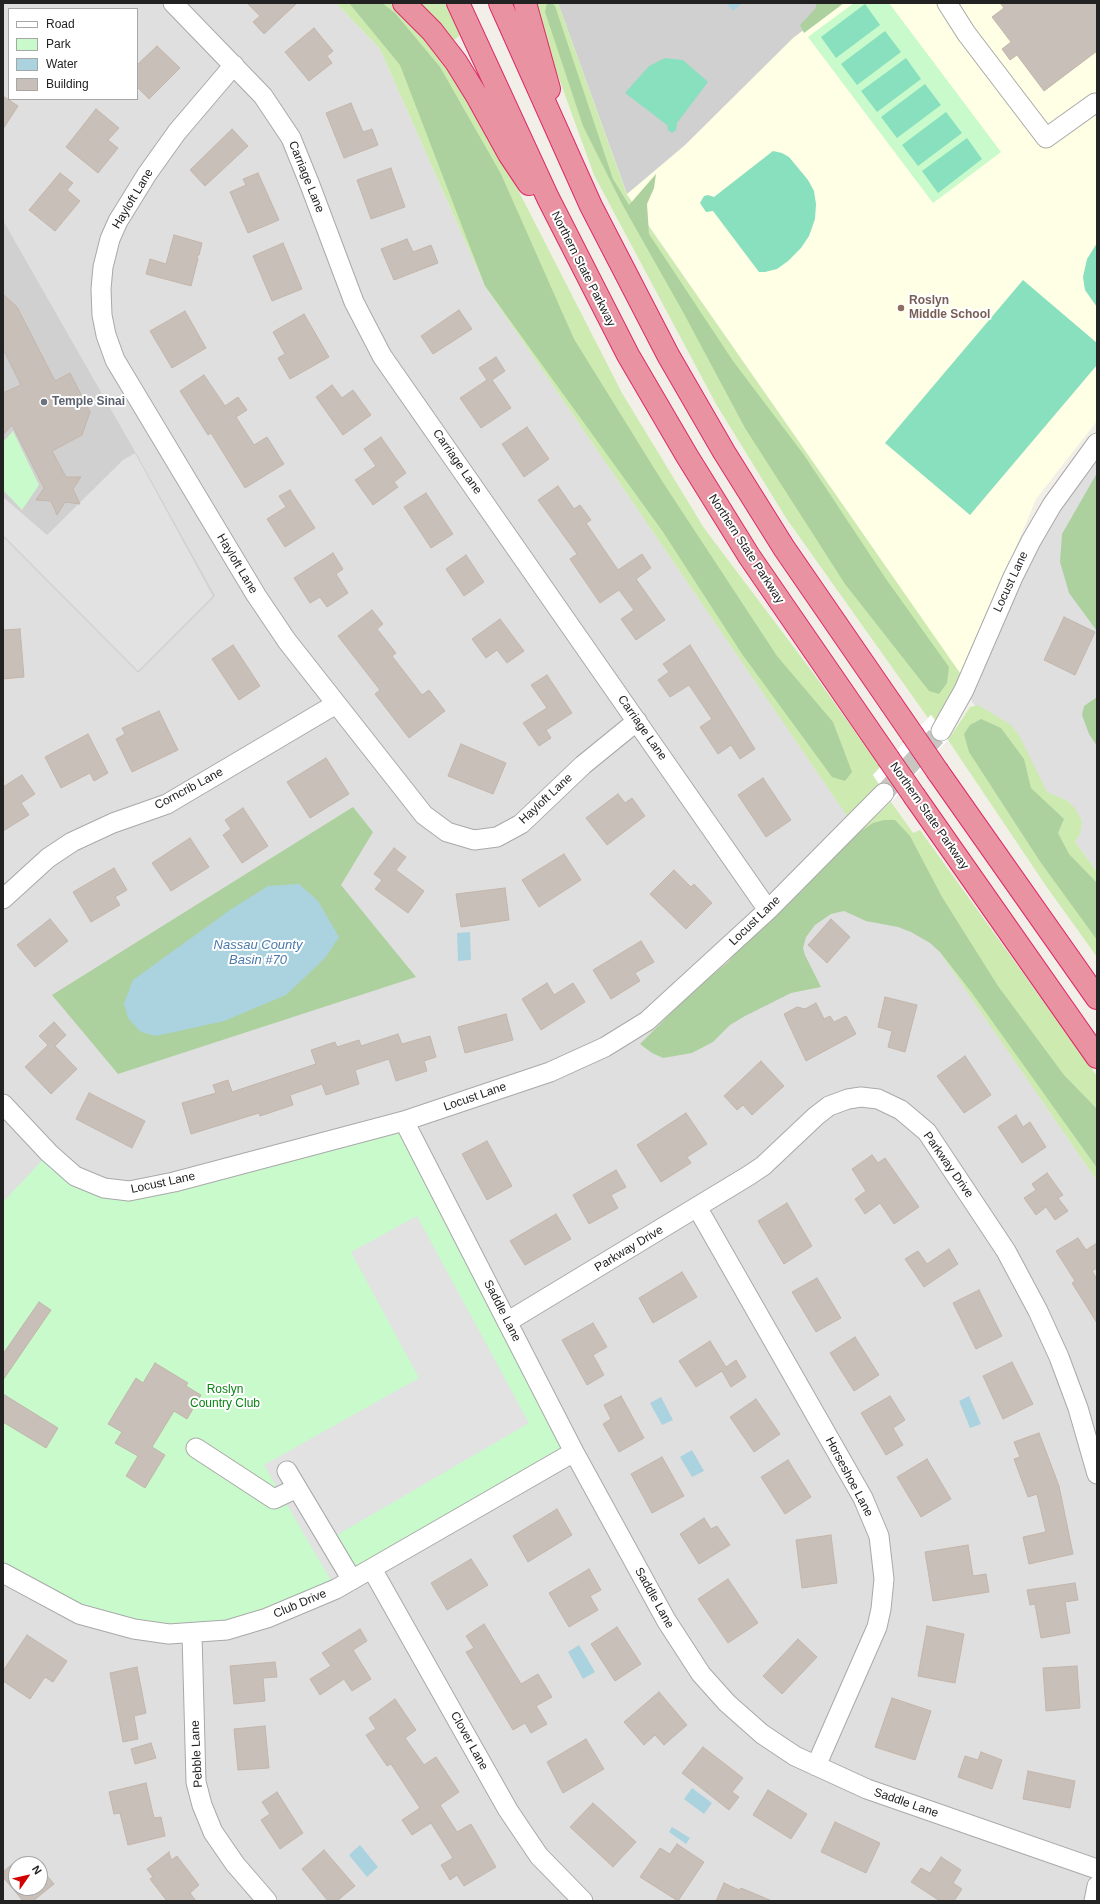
<!DOCTYPE html>
<style>
body{margin:0}
#map{position:relative;width:1100px;height:1904px;overflow:hidden;background:#f2efe9;font-family:Arial,sans-serif}
canvas{display:block}
.frame{position:absolute;inset:0;border:4px solid #222;pointer-events:none}
.legend{position:absolute;left:8px;top:8px;width:130px;height:92px;box-sizing:border-box;background:#fff;border:1px solid #a7a7a7;margin:0;padding:5px 7px;list-style:none;font-size:12px;color:#222}
.legend li{display:flex;align-items:center;gap:8px;height:20px}
.legend b{width:20px;border:1px solid #a7a7a7}
.north{position:absolute;left:8px;top:1856px;width:40px;height:40px;box-sizing:border-box;background:#fff;border:1px solid #a7a7a7;border-radius:50%;rotate:56deg;font-size:11px;font-weight:700;line-height:16px;text-align:center;color:#222}
.north::after{content:'';display:block;margin:auto;width:14px;height:18px;background:#d40000;clip-path:polygon(50% 0,100% 100%,50% 72%,0 100%)}
</style>
<div id="map">
<canvas width="1100" height="1904"></canvas>
<div class="frame"></div>
<ul class="legend">
<li><b style="height:5px;background:#fff"></b>Road</li>
<li><b style="height:11px;background:#c8facc"></b>Park</li>
<li><b style="height:11px;background:#aad3df"></b>Water</li>
<li><b style="height:11px;background:#c7bfb8"></b>Building</li>
</ul>
<div class="north">N</div>
</div>
<script>
const c = document.querySelector('canvas').getContext('2d');
c.lineJoin = 'round';
function paint(path, color) { c.fillStyle = color; c.fill(path, 'evenodd'); }
const toPath = rows => new Path2D(rows.map(r => 'M' + r).join(''));
function stroke(path, color, width, dash) { c.strokeStyle = color; c.lineWidth = width; c.lineCap = dash ? 'butt' : 'round'; c.setLineDash(dash || []); c.stroke(path); }
function write(font, color, halo, rows, align = 'center') {
  c.font = font + ' Arial,sans-serif'; c.lineWidth = 4; c.setLineDash([]); c.textBaseline = 'middle'; c.strokeStyle = halo; c.fillStyle = color; for (const [text, x, y, turn = 0] of rows) {
    c.save(); c.translate(x, y); c.rotate((+turn || 0) * Math.PI / 180); c.textAlign = isNaN(turn) ? turn : align; if (halo) c.strokeText(text, 0, 0); c.fillText(text, 0, 0); c.restore();
  }
}
const residential = toPath([
 [3,3,336,3,380,49,485,286,1097,1181,1097,1901,3,1901,3,537,138,673,136,453,3,220],
 [9,9,137,9,137,99,9,99],
 [16,1864,40,1864,40,1888,16,1888],
 [1097,453,1097,872,970,699,1044,529]
]);
const education = toPath([
 [839,3,1097,3,1097,421,1036,499,962,676,627,194,685,145,793,38]
]);
const religious = toPath([
 [558,3,839,3,793,38,685,145,627,194],
 [3,220,136,453,215,596,138,673,3,537]
]);
const grass = toPath([
 [336,3,395,3,447,56,514,182,622,393,704,528,814,674,880,767,873,775,879,784,847,816,485,286,380,49],
 [418,3,445,3,460,35,452,42],
 [534,3,558,3,627,195,962,676,949,703,936,721,931,715,928,718,786,518,716,404,594,175,552,59],
 [978,705,1011,725,1019,735,1047,792,1066,800,1075,808,1082,821,1080,834,1075,842,1097,872,1097,957,1046,886,948,740,970,707],
 [891,802,913,833,920,830,1097,1076,1097,1181,858,833]
]);
const forest = toPath([
 [349,3,382,3,395,13,440,67,501,174,574,339,662,481,777,656,833,722,852,772,845,781,832,777,742,654,663,532,485,286,400,65],
 [547,3,552,3,555,6,613,179,629,205,656,174,654,188,647,204,649,234,733,361,804,455,886,579,949,667,947,683,939,694,929,691,845,584,745,428,683,312,622,204,583,126,545,12],
 [817,3,844,3,804,33,800,25,815,9],
 [1097,473,1097,631,1069,593,1060,562,1062,534],
 [1097,697,1097,746,1089,734,1082,715,1084,706],
 [981,719,1001,728,1024,759,1031,788,1064,819,1058,833,1069,854,1097,883,1097,940,1039,860,969,752,964,734,970,725],
 [353,807,373,832,341,885,416,977,118,1074,52,995],
 [884,820,895,820,910,836,942,897,998,986,1064,1075,1097,1109,1097,1168,972,993,940,952,930,943,911,932,898,927,866,921,844,911,831,914,815,925,806,937,803,948,805,955,821,987,791,993,745,1016,730,1025,713,1042,692,1053,663,1058,652,1053,640,1044,695,989,728,962,751,933,801,892,841,847,858,833,873,823]
]);
const park = toPath([
 [854,3,889,3,1001,152,933,203,808,37],
 [13,431,39,485,22,510,3,490,3,442],
 [404,1121,574,1454,267,1618,134,1629,3,1573,3,1202,49,1153,104,1188]
]);
const pitch = toPath([
 [865,4,880,25,836,58,821,37],
 [885,31,901,52,857,85,841,64],
 [665,58,683,60,708,82,677,123,676,130,672,133,668,130,667,125,625,93,649,66],
 [906,58,921,79,877,112,861,91],
 [925,84,941,105,897,138,881,117],
 [946,112,962,133,918,166,902,145],
 [967,138,982,159,938,193,922,171],
 [773,151,782,153,789,157,808,180,814,191,816,204,815,219,809,236,801,248,788,261,777,269,765,272,759,272,713,211,706,212,700,203,704,196,708,195,714,197],
 [1097,243,1097,307,1085,290,1083,277,1087,259],
 [1023,280,1097,343,1097,365,970,515,885,443]
]);
const parking = toPath([
 [135,453,213,596,138,671,3,535,3,497,47,535,123,460],
 [417,1216,529,1423,337,1535,361,1575,336,1589,264,1465,419,1378,351,1252]
]);
const water = toPath([
 [726,3,740,3,741,4,733,11],
 [299,884,318,901,339,937,325,958,286,995,224,1021,156,1036,141,1032,128,1018,124,1003,133,980,230,910,268,886],
 [470,932,471,960,458,961,457,933],
 [969,1396,981,1424,970,1428,959,1401],
 [661,1397,673,1420,662,1425,650,1403],
 [692,1450,704,1471,692,1477,680,1457],
 [579,1645,595,1672,583,1679,568,1652],
 [692,1788,712,1803,704,1814,684,1799],
 [672,1827,690,1838,686,1844,669,1832],
 [360,1845,378,1867,367,1877,349,1855]
]);
const pier = toPath([
 [931,715,948,740,891,802,873,775]
]);
const building = toPath([
 [247,3,297,3,264,34,253,22,260,16,247,3],
 [1000,3,1097,3,1097,51,1044,91,1017,55,1010,60,1002,49,1011,42,992,17,1004,8,1000,3],
 [314,28,333,51,327,56,332,63,309,81,285,52,314,28],
 [157,46,180,68,149,99,137,87,137,65,157,46],
 [3,96,18,106,3,129,3,96],
 [351,103,363,132,372,129,378,145,344,158,326,113,351,103],
 [96,109,119,128,108,140,118,148,98,173,66,147,96,109],
 [232,129,248,146,205,186,190,170,232,129],
 [391,168,405,207,371,219,357,180,391,168],
 [60,173,73,183,67,190,80,201,55,231,29,210,60,173],
 [258,173,279,220,248,233,230,192,246,185,243,179,258,173],
 [174,235,202,243,199,255,197,256,198,259,191,286,146,274,150,259,166,264,174,235],
 [407,239,413,252,431,245,438,263,394,280,381,249,407,239],
 [283,243,302,289,272,301,253,256,283,243],
 [3,294,17,307,55,381,70,373,90,412,82,435,52,451,66,477,81,477,73,489,80,504,65,502,57,515,51,501,36,500,44,488,12,425,3,435,3,393,21,385,3,349,3,294],
 [459,310,472,329,433,354,421,336,459,310],
 [185,311,206,348,172,368,150,331,185,311],
 [304,314,329,357,290,379,278,358,285,354,273,332,304,314],
 [496,357,505,371,492,380,511,408,481,428,460,398,487,380,479,368,496,357],
 [204,375,225,406,238,397,247,410,236,417,254,445,267,437,284,464,245,488,211,433,208,435,180,391,204,375],
 [332,385,342,398,353,390,371,415,343,435,316,397,332,385],
 [527,427,549,459,524,477,502,444,527,427],
 [381,437,406,473,394,482,398,487,373,505,355,480,376,466,364,449,381,437],
 [558,486,574,509,580,505,591,520,586,523,618,570,642,554,651,568,636,579,665,620,636,640,621,619,634,610,619,590,600,603,570,559,577,554,538,500,558,486],
 [290,490,315,528,285,547,267,519,286,507,279,496,290,490],
 [426,493,453,534,431,548,404,507,426,493],
 [333,553,343,569,336,574,348,593,327,607,320,597,310,603,294,578,333,553],
 [466,555,484,582,464,596,446,569,466,555],
 [372,610,383,624,377,629,396,653,392,656,422,695,429,690,445,711,409,738,375,694,380,690,338,636,372,610],
 [1064,617,1095,632,1075,675,1044,660,1064,617],
 [500,619,524,651,507,663,497,650,486,658,472,639,500,619],
 [20,629,24,677,3,679,3,630,20,629],
 [233,645,260,686,239,700,212,659,233,645],
 [690,645,755,749,740,759,731,745,718,754,700,727,712,719,689,685,670,697,658,680,669,672,663,664,690,645],
 [547,675,572,713,546,730,551,738,539,746,523,723,547,708,531,685,547,675],
 [159,711,178,750,132,772,116,739,125,734,122,728,159,711],
 [88,734,108,773,94,781,90,773,61,788,45,757,88,734],
 [461,744,506,763,493,794,448,776,461,744],
 [326,758,349,794,310,818,287,782,326,758],
 [22,775,35,794,21,803,29,815,3,831,3,787,22,775],
 [763,778,791,820,766,837,738,795,763,778],
 [618,794,625,803,632,798,645,816,607,845,586,818,618,794],
 [243,808,268,846,242,863,223,835,231,829,225,820,243,808],
 [190,838,209,867,171,891,152,863,190,838],
 [394,848,406,857,396,870,424,891,408,913,375,889,382,880,374,874,394,848],
 [564,854,581,880,539,907,522,880,564,854],
 [114,868,127,890,115,897,120,905,91,922,73,892,114,868],
 [674,870,691,887,694,884,712,903,686,929,650,894,674,870],
 [505,888,509,920,461,927,456,894,505,888],
 [50,919,68,941,35,967,17,945,50,919],
 [831,919,850,937,827,963,808,945,831,919],
 [641,941,654,962,635,973,640,981,611,999,593,970,641,941],
 [547,983,554,995,573,983,585,1002,541,1030,522,999,547,983],
 [885,997,917,1005,905,1052,888,1047,892,1031,878,1027,885,997],
 [816,1003,824,1019,830,1016,834,1022,846,1016,856,1034,806,1061,784,1014,797,1007,805,1009,816,1003],
 [506,1014,513,1040,465,1053,458,1027,506,1014],
 [54,1022,66,1035,55,1046,77,1069,51,1094,25,1067,48,1045,39,1036,54,1022],
 [398,1034,402,1044,430,1036,436,1057,424,1061,427,1071,396,1081,389,1059,355,1070,359,1084,326,1095,322,1084,290,1095,293,1105,260,1116,259,1113,191,1134,182,1103,216,1093,213,1085,228,1080,232,1092,316,1064,311,1050,335,1042,337,1047,359,1040,361,1046,398,1034],
 [965,1056,991,1095,964,1113,937,1076,965,1056],
 [761,1061,784,1086,752,1115,743,1105,737,1110,724,1096,761,1061],
 [89,1093,145,1121,132,1148,76,1119,89,1093],
 [686,1113,707,1144,687,1157,691,1163,661,1182,637,1145,686,1113],
 [1016,1115,1023,1127,1030,1122,1046,1147,1022,1163,998,1127,1016,1115],
 [487,1141,512,1186,487,1200,462,1154,487,1141],
 [872,1155,878,1163,885,1158,919,1207,894,1224,880,1203,865,1214,855,1199,866,1191,852,1169,872,1155],
 [616,1170,626,1187,611,1195,618,1208,589,1224,573,1195,616,1170],
 [1047,1173,1063,1195,1058,1198,1068,1211,1055,1220,1046,1207,1036,1215,1024,1198,1036,1190,1032,1184,1047,1173],
 [787,1203,812,1246,784,1264,758,1221,787,1203],
 [556,1214,571,1239,525,1265,510,1241,556,1214],
 [1078,1238,1086,1250,1097,1243,1097,1268,1092,1271,1097,1279,1097,1323,1072,1283,1075,1281,1056,1251,1078,1238],
 [949,1249,958,1264,924,1287,905,1259,918,1251,927,1264,949,1249],
 [682,1272,697,1297,653,1323,639,1298,682,1272],
 [817,1278,841,1318,816,1332,792,1292,817,1278],
 [979,1290,1002,1336,976,1349,953,1303,979,1290],
 [39,1302,51,1310,3,1380,3,1354,39,1302],
 [593,1323,607,1347,593,1355,604,1375,587,1385,562,1340,593,1323],
 [855,1337,879,1375,854,1391,830,1353,855,1337],
 [710,1341,726,1367,736,1360,746,1377,731,1387,722,1371,696,1387,679,1361,710,1341],
 [1012,1362,1033,1404,1003,1419,983,1376,1012,1362],
 [155,1363,188,1383,186,1386,201,1395,187,1419,174,1411,152,1447,165,1455,145,1488,126,1476,138,1456,115,1443,122,1432,108,1424,136,1378,143,1383,155,1363],
 [3,1394,58,1428,46,1448,3,1422,3,1394],
 [621,1396,644,1438,619,1452,603,1424,611,1419,604,1405,621,1396],
 [890,1396,905,1420,893,1428,903,1445,886,1455,861,1413,890,1396],
 [756,1399,780,1434,754,1452,730,1417,756,1399],
 [1039,1433,1059,1486,1073,1554,1029,1564,1023,1537,1046,1532,1037,1494,1028,1497,1014,1459,1020,1457,1014,1442,1039,1433],
 [662,1457,684,1496,652,1513,631,1474,662,1457],
 [927,1459,951,1499,921,1517,897,1477,927,1459],
 [788,1460,811,1497,785,1514,761,1477,788,1460],
 [557,1509,572,1535,528,1562,513,1536,557,1509],
 [704,1518,711,1529,717,1526,730,1545,699,1564,680,1534,704,1518],
 [831,1535,837,1583,802,1588,796,1540,831,1535],
 [968,1545,973,1576,986,1574,989,1592,933,1601,925,1552,968,1545],
 [471,1559,488,1585,447,1610,431,1583,471,1559],
 [589,1569,601,1590,590,1596,598,1610,569,1627,549,1593,589,1569],
 [728,1579,758,1623,728,1643,698,1599,728,1579],
 [1075,1583,1078,1600,1065,1602,1070,1633,1041,1638,1035,1604,1030,1605,1027,1590,1075,1583],
 [484,1624,521,1684,538,1674,552,1697,536,1706,547,1724,531,1733,525,1723,513,1730,466,1652,474,1648,466,1636,484,1624],
 [927,1626,964,1634,955,1683,918,1676,927,1626],
 [617,1627,641,1664,615,1681,591,1644,617,1627],
 [360,1629,367,1641,353,1650,371,1679,352,1691,344,1679,320,1695,310,1679,331,1666,322,1653,360,1629],
 [27,1635,67,1661,53,1682,45,1677,30,1699,3,1681,3,1671,27,1635],
 [798,1639,817,1657,782,1694,763,1676,798,1639],
 [275,1662,277,1677,263,1678,265,1701,234,1704,230,1666,275,1662],
 [1077,1666,1080,1708,1046,1711,1043,1668,1077,1666],
 [137,1667,146,1713,134,1716,138,1739,123,1742,110,1673,137,1667],
 [659,1692,687,1725,664,1745,655,1735,644,1745,624,1722,659,1692],
 [892,1698,931,1711,915,1760,875,1747,892,1698],
 [395,1699,416,1730,405,1738,424,1765,436,1757,459,1792,440,1805,457,1832,471,1824,496,1867,464,1886,457,1875,450,1880,441,1865,453,1858,431,1823,412,1835,402,1820,420,1808,391,1764,387,1766,366,1735,376,1729,369,1718,395,1699],
 [265,1726,269,1768,238,1770,234,1729,265,1726],
 [586,1739,604,1769,563,1793,547,1762,586,1739],
 [151,1743,156,1758,135,1764,131,1749,151,1743],
 [703,1747,743,1778,732,1792,739,1797,729,1810,682,1773,703,1747],
 [981,1752,1002,1760,992,1789,958,1777,965,1756,978,1760,981,1752],
 [1028,1771,1075,1781,1070,1808,1023,1799,1028,1771],
 [146,1783,154,1818,161,1817,165,1836,128,1845,120,1813,114,1814,109,1792,146,1783],
 [768,1790,807,1814,791,1839,753,1815,768,1790],
 [277,1792,303,1833,280,1849,261,1820,270,1814,262,1802,277,1792],
 [593,1803,636,1842,613,1867,570,1827,593,1803],
 [835,1822,880,1843,866,1873,821,1852,835,1822],
 [677,1844,704,1862,678,1901,640,1877,660,1848,670,1854,677,1844],
 [324,1850,355,1886,337,1901,328,1901,302,1869,324,1850],
 [169,1852,171,1860,177,1856,199,1885,190,1893,196,1901,167,1901,150,1879,153,1877,147,1869,169,1852],
 [941,1857,961,1870,953,1883,962,1889,954,1901,940,1901,911,1882,921,1868,930,1873,941,1857],
 [16,1861,16,1888,40,1888,40,1867,54,1884,33,1901,23,1901,3,1877,3,1872,16,1861],
 [724,1883,739,1890,741,1888,772,1901,716,1901,724,1883]
]);
const minorTunnel = toPath([
 [884,793,941,731]
]);
const minor = toPath([
 [173,3,263,96,291,138,310,185,354,302,382,356,768,910],
 [947,3,966,33,1046,138,1095,103],
 [234,65,177,132,147,174,118,221,110,239,103,267,101,289,102,315,106,335,115,360,256,595,287,641,424,815,447,832,474,840,497,837,521,824,583,765,637,721],
 [941,731,964,690,1013,577,1031,541,1052,505,1097,443],
 [3,899,48,858,72,842,113,823,167,804,336,704],
 [3,1104,49,1153,75,1176,104,1188,129,1191,174,1182,404,1121,550,1072,605,1047,647,1021,768,910,884,793],
 [404,1121,574,1452,666,1620,701,1674,727,1703,762,1734,795,1756,867,1789,1097,1869],
 [697,1207,863,1498,879,1536,884,1579,881,1609,877,1627,816,1766],
 [507,1322,748,1176,763,1166,816,1116,829,1106,848,1099,861,1097,878,1099,901,1110,927,1132,1006,1251,1038,1311,1059,1357,1078,1408,1097,1474],
 [196,1448,274,1499,297,1488],
 [287,1471,352,1580],
 [372,1569,508,1810,539,1856,583,1901],
 [3,1573,79,1614,134,1629,169,1634,227,1630,267,1618,336,1589,574,1452],
 [192,1634,196,1782,202,1805,213,1832,235,1864,267,1901],
 [1094,1901,1097,1886]
]);
const highway = toPath([
 [404,3,432,31,456,62,477,96,509,154,529,184],
 [458,3,548,198,628,355,687,456,749,556,888,758],
 [500,3,591,206,668,355,724,452,784,548,912,734],
 [525,3,549,89],
 [938,772,1097,998],
 [915,797,1097,1057]
]);
const highwayBridge = toPath([
 [912,734,938,772],
 [888,758,915,797]
]);
const markers = [
 [901,308,4,"#8d6e63"],
 [44,402,4,"#6b7280"]
];
const streetNames = [
 ["Carriage Lane",306,177,68],
 ["Hayloft Lane",133,199,-59],
 ["Northern State Parkway",583,269,63],
 ["Carriage Lane",457,462,55],
 ["Northern State Parkway",746,549,57],
 ["Hayloft Lane",237,564,59],
 ["Locust Lane",1011,582,-65],
 ["Carriage Lane",642,728,55],
 ["Corncrib Lane",189,789,-28],
 ["Hayloft Lane",546,799,-43],
 ["Northern State Parkway",929,816,55],
 ["Locust Lane",755,921,-44],
 ["Locust Lane",475,1097,-19],
 ["Parkway Drive",948,1165,55],
 ["Locust Lane",163,1183,-12],
 ["Parkway Drive",629,1249,-31],
 ["Saddle Lane",502,1311,63],
 ["Horseshoe Lane",849,1477,62],
 ["Saddle Lane",654,1598,61],
 ["Club Drive",300,1604,-23],
 ["Clover Lane",469,1741,61],
 ["Pebble Lane",197,1754,-93],
 ["Saddle Lane",906,1803,19]
];
const educationNames = [
 ["Roslyn",909,301],
 ["Middle School",909,315]
];
const worshipNames = [
 ["Temple Sinai",52,402]
];
const parkNames = [
 ["Roslyn",225,1390],
 ["Country Club",225,1404]
];
const waterNames = [
 ["Nassau County",258,945],
 ["Basin #70",258,960]
];
paint(residential, '#e0dfdf');
paint(education, '#ffffe5');
paint(religious, '#d0d0d0');
paint(grass, '#cdebb0');
paint(forest, '#add19e');
paint(park, '#c8facc');
paint(pitch, '#88e0be');
paint(parking, '#e2e2e2');
paint(water, '#aad3df');
paint(pier, '#fff');
paint(building, '#c7bfb8');
stroke(building, '#c4b6ab', 1);
stroke(minorTunnel, '#c8c6c1', 19, [19, 10]);
stroke(minor, '#a9a9a9', 21);
stroke(highway, '#dc2a67', 24);
stroke(minor, '#fff', 19);
stroke(highway, '#e892a2', 22);
stroke(highwayBridge, '#dc2a67', 24, []);
stroke(highwayBridge, '#e892a2', 22);
for (const [x, y, r, color] of markers) { const dot = new Path2D(); dot.arc(x, y, r, 0, 2 * Math.PI); c.fillStyle = color; c.fill(dot); stroke(dot, '#fff', 1.5); }
write('12px', '#222', '#fff', streetNames);
write('bold 12px', '#785e54', '#fff', educationNames, 'left');
write('bold 12px', '#5b616d', '#fff', worshipNames, 'left');
write('12px', '#0c8416', '#fff', parkNames);
write('italic 13px', '#4a7aab', '#fff', waterNames);
</script>
